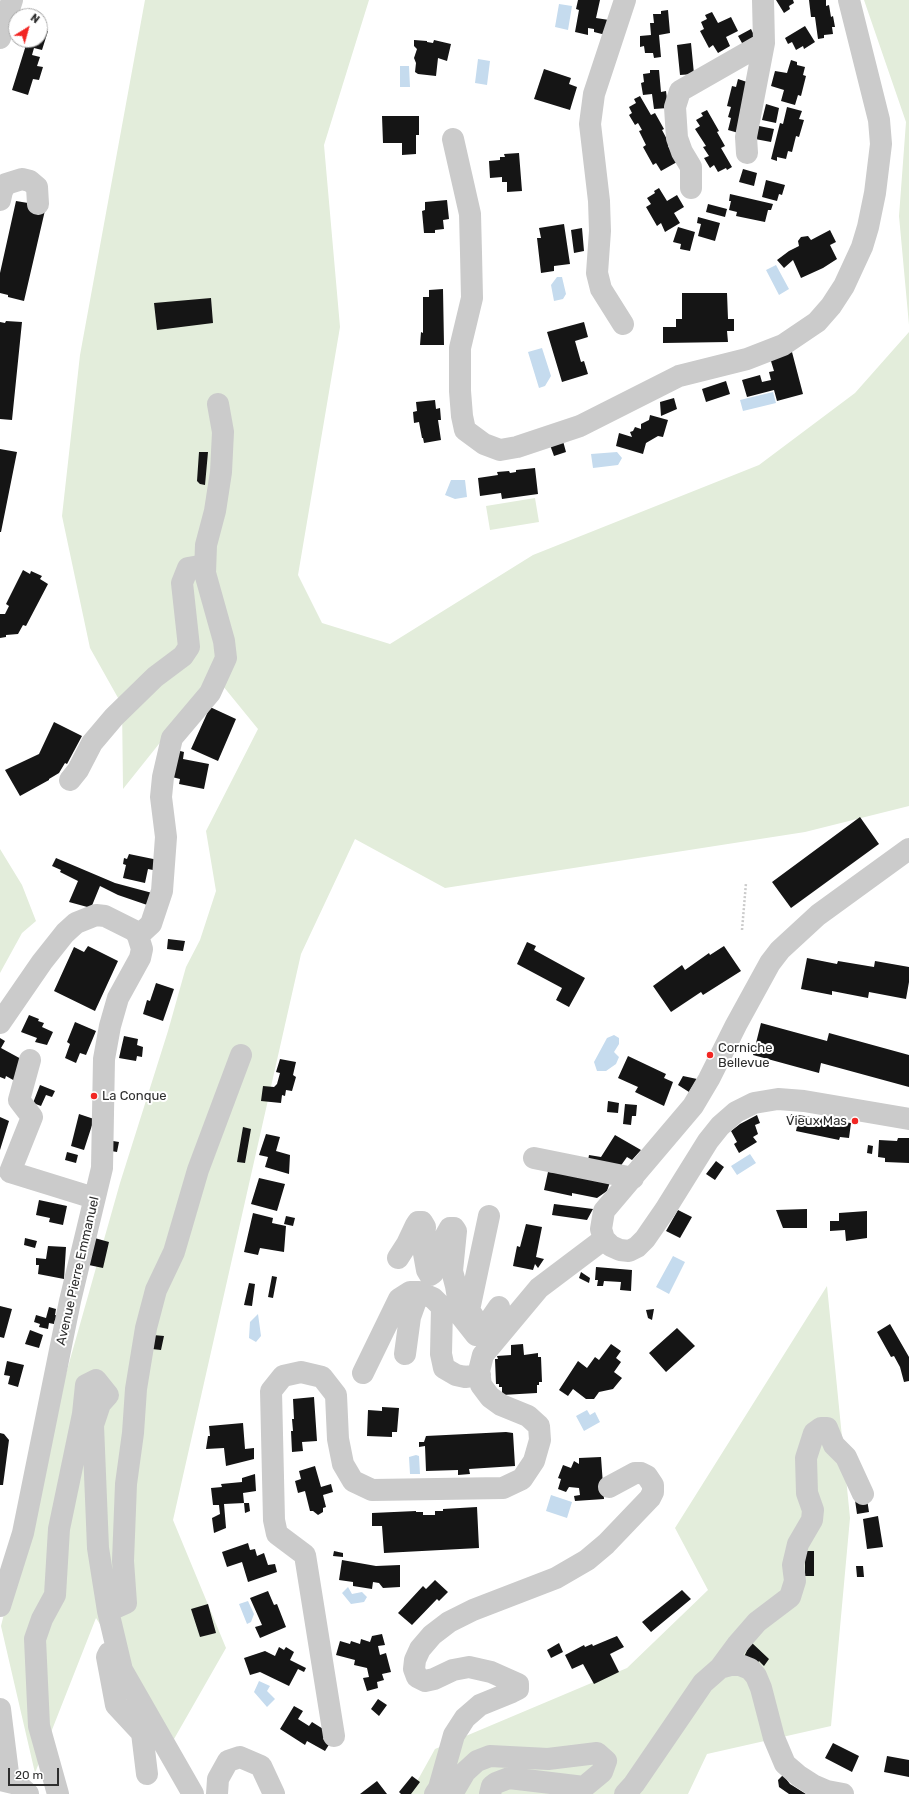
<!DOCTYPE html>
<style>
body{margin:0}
#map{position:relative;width:909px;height:1794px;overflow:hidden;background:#fff;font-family:Rubik,sans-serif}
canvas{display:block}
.north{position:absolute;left:8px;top:8px;width:40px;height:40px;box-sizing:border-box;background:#fff;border:1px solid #ababab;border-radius:50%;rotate:37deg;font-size:11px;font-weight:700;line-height:16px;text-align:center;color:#2e2e2e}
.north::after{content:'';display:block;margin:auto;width:14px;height:18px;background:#f22623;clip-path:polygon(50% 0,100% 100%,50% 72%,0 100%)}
.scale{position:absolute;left:8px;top:1768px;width:51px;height:18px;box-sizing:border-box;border:2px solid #2e2e2e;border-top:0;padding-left:5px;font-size:12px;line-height:14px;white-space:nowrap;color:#2e2e2e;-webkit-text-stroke:3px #fff;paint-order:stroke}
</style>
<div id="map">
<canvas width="909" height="1794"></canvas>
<div class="north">N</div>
<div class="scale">20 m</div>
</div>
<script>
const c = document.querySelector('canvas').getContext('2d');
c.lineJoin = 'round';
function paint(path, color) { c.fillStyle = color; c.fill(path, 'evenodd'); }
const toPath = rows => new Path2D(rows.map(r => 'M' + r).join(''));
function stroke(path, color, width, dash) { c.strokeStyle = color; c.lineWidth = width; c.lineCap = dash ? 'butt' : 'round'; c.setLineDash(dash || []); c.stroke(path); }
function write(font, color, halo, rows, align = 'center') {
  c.font = font + ' Rubik,sans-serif'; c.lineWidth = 4; c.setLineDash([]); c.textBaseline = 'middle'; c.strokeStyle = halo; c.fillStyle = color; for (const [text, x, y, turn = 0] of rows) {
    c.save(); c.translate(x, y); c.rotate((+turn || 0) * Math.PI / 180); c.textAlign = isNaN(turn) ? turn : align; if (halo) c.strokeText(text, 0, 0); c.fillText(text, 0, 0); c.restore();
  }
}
const green = toPath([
 [145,0,369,0,324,145,340,327,298,575,322,623,390,644,533,555,759,465,855,393,909,332,909,806,805,832,445,888,355,839,301,954,173,1520,226,1648,174,1739,96,1618,35,1773,1,1626,43,1455,120,1183,168,1031,186,967,200,940,216,891,206,831,258,729,214,675,123,789,122,705,90,648,62,516,80,355],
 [864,0,909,0,909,325,899,216,906,122],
 [535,498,539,522,490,530,486,506],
 [0,849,22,885,36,921,22,933,0,973],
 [827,1286,850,1518,831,1726,707,1754,688,1794,410,1794,435,1749,627,1668,708,1590,675,1528]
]);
const water = toPath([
 [559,4,572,6,568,30,555,27],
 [478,59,490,61,487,85,475,83],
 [400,66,409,66,410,87,400,87],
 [776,265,789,289,779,295,766,270],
 [557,277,562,277,566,294,563,299,554,301,551,285],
 [542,348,551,376,545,386,539,388,528,352],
 [773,392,776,403,743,411,740,400],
 [617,452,622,458,618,465,593,468,591,454],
 [451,480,465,480,467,497,455,499,445,495],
 [614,1035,619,1038,619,1044,614,1052,619,1057,616,1064,606,1071,597,1071,594,1062,607,1038],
 [750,1154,756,1163,737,1175,731,1166],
 [673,1256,685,1262,669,1294,656,1287],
 [258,1314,261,1336,256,1342,249,1338,250,1322],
 [587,1410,590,1415,595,1412,600,1422,584,1431,576,1416],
 [416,1455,419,1456,420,1474,410,1474,409,1457],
 [551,1495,572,1502,567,1518,546,1511],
 [348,1587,352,1594,362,1592,367,1597,364,1602,351,1604,342,1593],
 [248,1601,254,1614,251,1622,247,1624,239,1604],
 [259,1681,270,1686,267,1691,275,1699,267,1707,254,1692]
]);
const building = toPath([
 [578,0,600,0,596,18,609,20,606,35,594,32,594,29,588,28,588,35,575,32,579,10,576,9],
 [776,0,793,0,794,3,789,6,790,9,784,13],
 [809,0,826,0,826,6,829,5,831,17,833,16,835,27,832,27,833,34,824,35,824,38,818,39,815,17,811,17],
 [668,10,670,33,659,35,661,57,654,58,653,53,645,53,644,46,640,47,640,36,651,35,650,23,654,23,653,14,661,14,661,11],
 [712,12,718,23,731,17,738,31,726,37,730,46,718,53,713,45,709,48,700,31,704,29,701,22,707,19,705,15],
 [805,26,815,42,804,49,803,46,796,50,792,42,788,44,785,38],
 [40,28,48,31,42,50,34,48,32,55,40,57,37,66,43,67,39,80,33,79,28,95,12,90,26,45,27,45,29,40,40,40],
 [751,29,758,43,746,50,738,36],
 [414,40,427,41,427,42,433,43,434,40,451,44,447,61,438,58,436,76,418,74,415,72,416,63,414,58,417,49,414,46],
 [691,43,694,74,680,75,677,45],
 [791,60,797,62,797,65,805,67,803,75,806,76,801,96,798,95,795,105,781,101,784,90,771,86,775,71,787,73],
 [544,69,571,78,569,84,577,87,570,110,534,99],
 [650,70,659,70,661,92,666,91,668,108,654,109,652,94,643,95,641,83,644,82,643,74,650,73],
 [738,79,747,82,742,134,728,130,731,118,728,117,731,107,727,106,732,86,736,87],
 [640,96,651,115,655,113,664,129,662,130,670,145,668,146,677,162,661,171,656,163,653,165,643,147,646,145,639,131,642,130,638,123,635,125,629,115,632,113,629,107,636,103,634,99],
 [766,104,779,108,776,123,762,120],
 [787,107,802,111,799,119,804,120,799,137,796,136,792,152,788,151,786,159,777,157,777,161,771,159,780,123,783,124],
 [707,110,719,131,717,132,725,146,721,148,732,167,727,170,726,168,718,172,714,165,710,168,704,158,709,156,703,147,706,146,695,129,700,126,696,120,703,116,701,113],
 [382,116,419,116,419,135,416,135,416,154,402,155,402,143,383,143],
 [759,126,774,129,771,142,755,139],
 [519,153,522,191,507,192,507,182,502,182,502,177,490,178,489,161,500,160,500,157,505,157,504,154],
 [743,169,757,173,754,186,739,182],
 [766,180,785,185,782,195,779,194,777,201,762,197],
 [659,188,667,201,677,195,684,207,674,213,680,223,665,232,661,223,657,226,646,207,651,204,647,198,655,193,654,191],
 [730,194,773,204,771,210,768,210,765,222,736,216,737,212,729,210,731,201,729,201],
 [447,200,449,219,443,220,444,229,435,230,435,233,424,233,422,211,425,210,425,202],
 [16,201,46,206,24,301,8,297,8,295,0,293,0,273],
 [708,204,727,209,725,217,706,212],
 [698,217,720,223,715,241,698,236,701,224,697,223],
 [564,224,570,264,554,266,554,271,541,273,537,238,541,238,539,228],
 [678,227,695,232,690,251,680,249,681,244,673,242],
 [582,228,584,251,574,253,571,230],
 [830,230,836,242,830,245,837,259,823,268,801,278,793,260,784,268,777,260,789,251,799,246,798,241,801,237,808,236,811,240],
 [443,289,444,345,420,345,421,332,423,333,423,297,429,297,429,290],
 [682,293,727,293,728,319,734,319,734,331,727,331,728,342,663,343,663,327,676,327,676,319,682,319],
 [211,298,213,323,157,330,154,303],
 [6,321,22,322,12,420,0,419,0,322,5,323],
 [584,322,588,337,575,341,581,362,584,361,588,374,562,382,547,332],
 [792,352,803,394,777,401,774,390,747,397,742,380,760,375,762,382,771,380,769,372,774,371,770,358],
 [726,381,730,394,706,402,702,389],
 [674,398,677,409,661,416,660,402],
 [435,400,436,409,440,408,441,420,438,420,441,440,424,443,423,438,422,438,419,422,414,423,413,412,417,411,416,402],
 [650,415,668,420,663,437,658,436,646,443,643,454,616,446,619,433,632,437,630,432,633,431,635,427,641,429,641,424,649,420],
 [563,441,566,452,554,456,550,445],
 [0,449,17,452,1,532,0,532],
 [199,452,208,452,205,485,200,484,197,481],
 [535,468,538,494,502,499,501,493,480,496,478,478,498,475,497,472,509,471,510,473,516,472,516,470],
 [23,570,30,574,31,571,42,576,40,579,48,584,26,626,23,625,18,634,6,635,6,637,0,638,0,614,5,614,9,606,6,604],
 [210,707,236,719,218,761,191,749],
 [54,722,82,736,67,764,65,763,59,773,49,779,49,780,20,796,5,770,39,754],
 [173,749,184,752,183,759,209,764,204,789,179,784,180,779,168,776],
 [860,817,879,844,791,908,772,882],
 [129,854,158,860,158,871,148,869,145,883,123,878,126,865,123,864,124,858,127,859],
 [56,858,115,883,156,894,153,907,118,895,100,886,91,908,69,902,78,881,60,872,61,870,52,866],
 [168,939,185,941,183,951,167,949],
 [527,942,536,946,534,950,585,978,569,1007,556,1000,562,988,517,964],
 [88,946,118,961,95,1011,54,991,74,947,84,952],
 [724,946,741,971,703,995,701,992,671,1012,653,986,682,965,685,970,709,953,710,955],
 [807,958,837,964,838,961,874,967,875,961,909,967,909,982,906,999,869,992,868,998,832,991,832,995,801,989],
 [156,983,174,989,163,1021,143,1014,147,1000,150,1001],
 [29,1015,39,1019,38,1021,44,1023,42,1027,53,1032,47,1045,35,1042,37,1038,21,1032],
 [75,1022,96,1031,86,1055,80,1053,76,1063,65,1058,70,1044,67,1042],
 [761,1023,827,1041,829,1033,909,1055,909,1087,821,1063,819,1073,753,1055],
 [124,1036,138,1039,137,1045,143,1047,142,1057,137,1056,136,1061,119,1058],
 [0,1038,5,1041,1,1048,23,1060,15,1081,6,1076,5,1079,0,1077],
 [628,1056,666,1074,664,1078,673,1082,664,1106,635,1092,638,1087,618,1078],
 [280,1059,296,1062,293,1075,296,1077,292,1091,286,1090,285,1096,282,1095,281,1103,261,1101,263,1086,274,1087,277,1084,280,1073,276,1072],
 [683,1076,697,1079,689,1092,678,1085],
 [40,1085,55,1091,52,1097,46,1095,41,1106,33,1103],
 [608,1101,619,1103,618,1113,607,1112],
 [625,1104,637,1105,636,1116,632,1116,631,1125,623,1124],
 [79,1114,94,1119,84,1150,71,1146],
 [791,1114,851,1123,849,1138,840,1137,839,1140,796,1131,798,1122,790,1121],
 [757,1115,760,1123,755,1125,758,1134,753,1137,757,1142,739,1153,734,1144,737,1142,731,1131,740,1124],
 [0,1117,9,1121,0,1150],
 [243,1127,251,1129,245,1163,237,1162],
 [266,1134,280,1137,276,1151,290,1155,289,1174,265,1167,268,1157,259,1155],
 [615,1135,641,1150,632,1160,627,1157,617,1171,587,1166,589,1155,601,1157],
 [898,1138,909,1138,909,1163,885,1162,885,1158,878,1157,879,1140,897,1141],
 [113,1141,119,1142,117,1152,111,1151],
 [868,1145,873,1146,872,1154,867,1153],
 [67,1152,78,1155,76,1163,65,1160],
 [716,1161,724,1167,715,1180,706,1174],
 [548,1172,611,1179,607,1191,597,1198,572,1193,572,1196,544,1190],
 [259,1178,285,1184,277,1211,251,1204],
 [39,1200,67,1206,63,1225,49,1222,50,1218,36,1215],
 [554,1204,593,1209,587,1220,552,1215],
 [807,1209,807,1228,783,1228,776,1210],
 [678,1210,692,1217,680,1238,666,1231],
 [867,1211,867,1238,846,1241,845,1230,830,1231,830,1221,839,1221,839,1213],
 [253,1213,273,1218,272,1223,286,1226,284,1252,260,1248,258,1255,244,1252],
 [286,1216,295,1218,293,1226,284,1224],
 [526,1224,542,1227,536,1257,544,1259,538,1268,535,1264,533,1270,513,1266,517,1246,520,1247],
 [91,1237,109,1242,103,1268,84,1264],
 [25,1238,37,1241,35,1248,24,1245],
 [48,1246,66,1247,64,1279,38,1274,39,1265,36,1265,36,1258,46,1259],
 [596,1267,632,1270,631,1291,620,1290,621,1282,604,1281,603,1286,597,1286,598,1280,595,1280],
 [581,1272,590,1278,589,1283,579,1278],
 [272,1276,277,1277,273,1298,268,1297],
 [249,1283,255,1284,252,1306,244,1305],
 [0,1306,12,1309,4,1338,0,1337],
 [49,1307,56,1309,55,1315,60,1316,58,1321,55,1320,54,1324,49,1323,48,1329,39,1327,40,1324,34,1322,36,1315,46,1318],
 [654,1309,652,1320,648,1318,646,1310],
 [890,1324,909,1357,909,1381,904,1382,900,1367,894,1356,891,1357,877,1332],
 [677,1328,695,1346,666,1372,649,1353],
 [30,1330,43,1335,39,1348,25,1344],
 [153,1335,164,1336,161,1350,152,1349],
 [523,1344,524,1355,538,1353,538,1357,541,1357,542,1382,539,1382,539,1385,537,1385,537,1393,502,1395,502,1387,499,1387,499,1384,496,1384,495,1359,498,1359,497,1356,511,1355,511,1345],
 [611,1344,621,1351,616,1358,621,1362,614,1372,622,1378,613,1389,599,1392,594,1399,586,1399,573,1389,568,1396,559,1390,578,1361,587,1368,595,1357,599,1360],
 [7,1361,24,1365,18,1387,8,1384,10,1376,4,1375],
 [314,1397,317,1441,302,1442,303,1451,292,1452,291,1431,293,1431,292,1419,294,1419,293,1399],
 [382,1407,399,1408,397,1432,392,1432,392,1437,367,1436,368,1410,382,1411],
 [243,1423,245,1449,254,1448,254,1459,226,1466,224,1448,206,1449,208,1436,210,1436,209,1426],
 [506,1432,513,1433,515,1466,469,1469,470,1474,458,1475,458,1470,426,1471,425,1446,419,1447,419,1442,424,1442,426,1436],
 [0,1433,4,1434,9,1440,3,1485,0,1485],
 [601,1457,604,1499,575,1501,574,1496,580,1495,579,1488,569,1487,566,1492,558,1489,561,1479,558,1478,563,1465,571,1468,574,1461,579,1464,579,1458],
 [315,1466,321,1487,331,1484,333,1492,323,1495,326,1507,323,1508,323,1512,318,1515,313,1511,310,1511,305,1491,298,1493,295,1481,301,1479,299,1471],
 [255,1474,256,1491,243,1493,244,1503,249,1503,250,1511,245,1513,244,1503,224,1504,226,1528,214,1533,212,1518,220,1514,219,1505,213,1505,211,1488,222,1487,221,1484,242,1482,242,1478],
 [867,1499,869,1512,857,1514,855,1500],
 [477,1507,479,1548,384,1553,382,1526,372,1526,372,1513,416,1511,416,1512,423,1512,423,1515,435,1515,435,1511,443,1511,443,1509],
 [878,1516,883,1547,867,1549,863,1519],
 [248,1543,250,1550,255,1549,257,1556,264,1553,268,1565,275,1564,277,1572,248,1582,242,1562,227,1567,222,1552],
 [334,1551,343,1553,343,1557,333,1556],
 [805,1551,814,1551,814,1576,805,1576],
 [342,1560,376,1566,400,1565,400,1587,383,1588,379,1583,373,1582,372,1589,353,1586,353,1582,339,1580],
 [856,1566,863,1566,864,1577,857,1577],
 [435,1580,448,1592,439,1601,437,1599,412,1625,398,1613,423,1586,426,1589],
 [682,1590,691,1599,651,1632,642,1622],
 [268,1591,274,1605,277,1604,286,1627,260,1638,255,1627,262,1625,250,1598],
 [208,1604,216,1633,200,1637,191,1609],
 [382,1634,385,1645,378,1646,380,1655,386,1653,391,1672,382,1674,384,1680,377,1682,378,1688,367,1691,363,1678,369,1677,367,1668,354,1665,355,1660,336,1655,340,1641,350,1644,351,1641,360,1644,361,1639,370,1642,372,1636],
 [617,1636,624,1647,610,1654,619,1672,594,1684,583,1664,572,1669,565,1655,584,1645,585,1647,592,1644,593,1646],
 [751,1642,769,1659,764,1666,759,1661,755,1667,744,1657],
 [559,1643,563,1652,551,1658,547,1650],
 [279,1647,284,1650,286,1647,294,1652,290,1660,306,1668,304,1672,298,1669,289,1686,260,1672,250,1675,244,1658,265,1651,275,1656],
 [378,1699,387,1705,379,1716,371,1709],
 [294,1706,303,1711,298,1719,309,1726,312,1722,328,1732,323,1739,330,1743,325,1751,307,1741,305,1745,280,1729],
 [833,1743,859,1756,852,1772,825,1758],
 [887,1756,909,1760,909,1777,884,1772],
 [783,1775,790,1784,806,1794,789,1794,779,1787,778,1780],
 [412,1776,420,1782,411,1794,401,1794,399,1792],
 [377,1781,387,1794,360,1794]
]);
const path = toPath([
 [742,930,746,883]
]);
const minor = toPath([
 [763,0,764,43],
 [0,38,12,0],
 [453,139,470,214,471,253,472,298,460,348,460,391,462,416,465,430,484,444,500,450,517,447,580,426,679,376,747,359,783,345,817,322,831,306,844,286,862,247,868,227,875,193,881,144,879,120,849,0],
 [691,188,691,167,682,152,677,138,675,107,680,91,764,43,746,137,747,153],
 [0,200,2,191,6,184,22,179,30,181,37,187,38,204],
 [623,324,601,289,597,273,600,231,599,201,590,124,594,94,625,0],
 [70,780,78,770,92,743,114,717,155,677,183,656,189,647,182,583,188,568,205,565],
 [909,849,818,915,780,950,770,963,736,1025,709,1079,693,1106,604,1211,601,1229,604,1239,611,1246,620,1250,629,1251,637,1247,645,1239,665,1210,708,1141,720,1126,736,1112,754,1103,778,1099,804,1101,909,1119],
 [138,936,151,924,162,891,166,837,161,797,163,777,172,738,210,693,226,658,224,641,205,573,206,545,215,511,221,472,223,432,218,404],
 [0,1023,42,962,65,933,76,923,96,915,105,916,135,931,138,936,142,949,140,958,118,998,110,1026,104,1059,102,1168,70,1301,23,1533,0,1606],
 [30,1060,19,1100,32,1117,10,1172,94,1198],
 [534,1158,633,1178],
 [398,1258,407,1244,416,1225,418,1222,422,1222,425,1227,423,1248,427,1270,430,1275,433,1273,446,1235,450,1228,454,1228,456,1231,452,1271,456,1286,461,1316,476,1335,488,1323,499,1307],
 [475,1319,469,1310,489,1216],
 [405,1354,410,1317,419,1292,433,1298,442,1307,441,1354,444,1368,456,1375,465,1377,480,1375],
 [363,1373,399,1299,410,1292,419,1292],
 [108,1611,126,1603,123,1561,126,1484,133,1433,136,1389,146,1328,156,1290,174,1252,198,1170,241,1055],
 [109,1653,107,1657,116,1705,142,1733,147,1774],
 [720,1668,737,1645,757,1622,790,1597,795,1581,793,1565,798,1544,812,1520,813,1510,807,1493,806,1458,814,1433,821,1428,827,1428,834,1445,846,1457,863,1494],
 [0,1709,9,1781],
 [334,1736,305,1555,277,1534,274,1520,271,1391,283,1376,301,1372,322,1377,336,1395,338,1439,343,1464,353,1481,372,1490,503,1488,522,1479,534,1461,540,1440,539,1426,528,1416,501,1405,490,1397,481,1385,479,1371,483,1355,539,1288,604,1239],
 [0,1780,17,1784,28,1794],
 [58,1794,39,1726,35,1639,42,1619,55,1595,59,1529,83,1414,86,1385,96,1380,108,1395,100,1404,93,1425,98,1548,108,1611,122,1670,193,1794],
 [217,1794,218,1779,228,1761,240,1757,261,1766,274,1794],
 [435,1794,439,1788,454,1735,465,1718,480,1705,512,1692,518,1689,518,1684,491,1672,469,1667,453,1670,434,1679,425,1681,417,1677,414,1669,415,1660,420,1649,432,1635,449,1622,473,1610,556,1578,587,1560,606,1544,650,1498,653,1492,653,1485,647,1476,641,1473,635,1473,609,1487],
 [452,1794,465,1772,477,1761,490,1756,548,1759,597,1753,606,1761,602,1772,584,1787,509,1778,496,1783,492,1786,490,1794],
 [625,1794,634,1784,703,1683,720,1668,731,1665,740,1665,750,1669,756,1676,761,1688,774,1738,785,1764,799,1776,813,1785,827,1791,843,1794]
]);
const markers = [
 [710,1055,4,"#f22623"],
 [94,1096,4,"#f22623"],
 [855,1121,4,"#f22623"]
];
const poiNames = [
 ["Corniche",718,1048],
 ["Bellevue",718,1063],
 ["La Conque",102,1096],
 ["Vieux Mas",847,1121,"right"]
];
const streetNames = [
 ["Avenue Pierre Emmanuel",78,1271,-77]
];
paint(green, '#e3eddb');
paint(water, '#c5dbee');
paint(building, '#151515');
stroke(path, '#cbcbcb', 2.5, [2, 2]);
stroke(minor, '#cbcbcb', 22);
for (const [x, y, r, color] of markers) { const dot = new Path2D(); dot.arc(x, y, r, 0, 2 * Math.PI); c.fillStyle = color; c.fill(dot); stroke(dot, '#fff', 1.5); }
write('13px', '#2e2e2e', '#fff', poiNames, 'left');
write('13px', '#2e2e2e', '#fff', streetNames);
</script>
